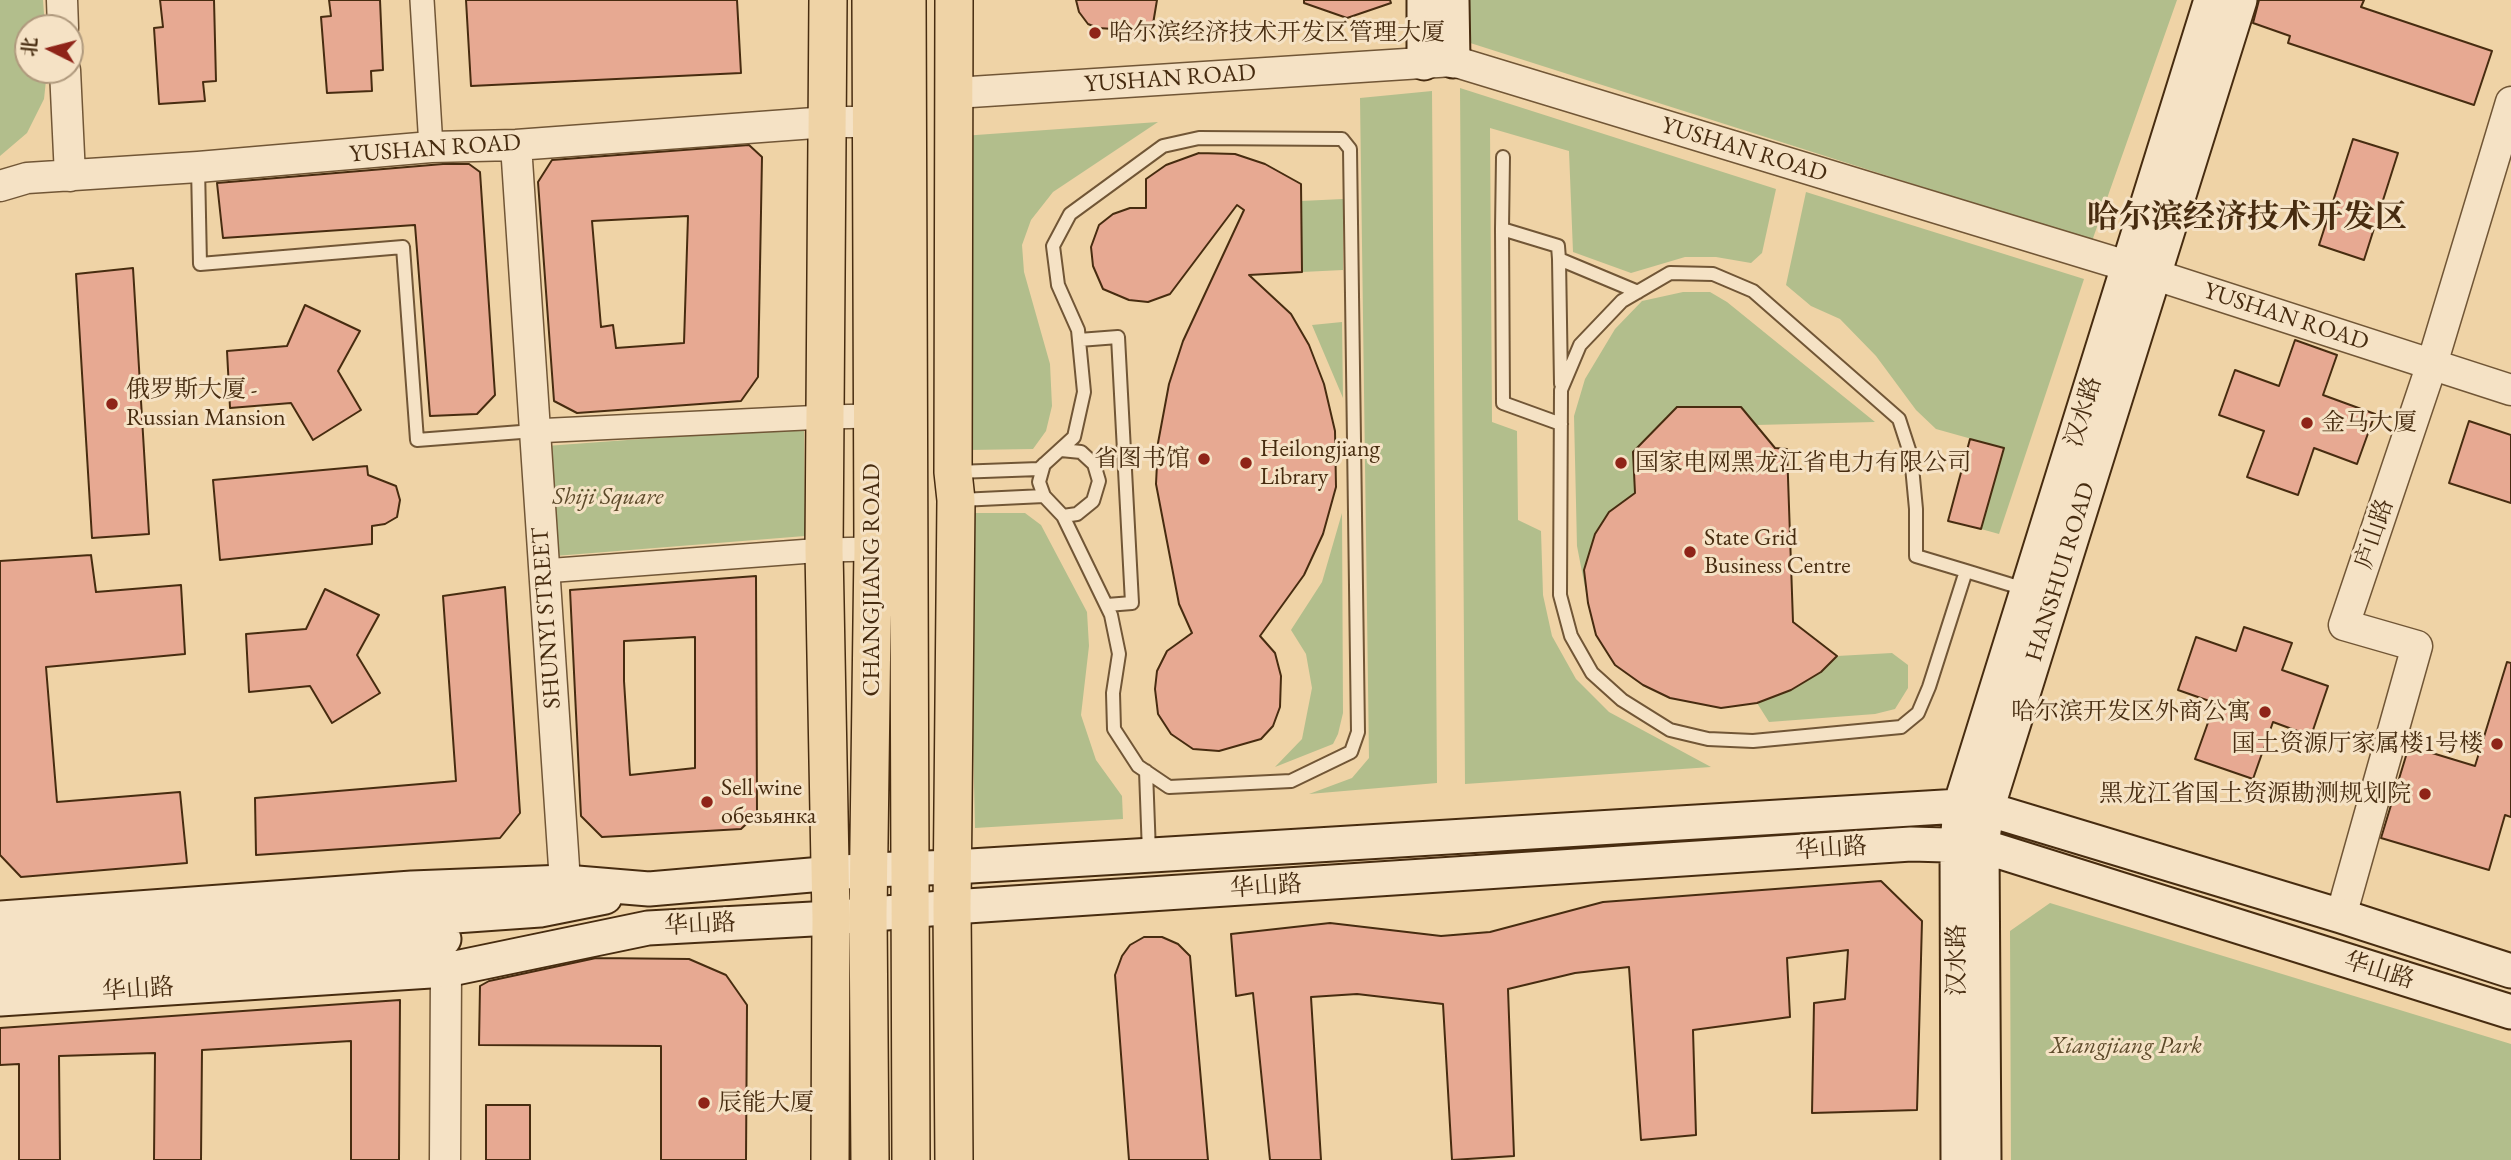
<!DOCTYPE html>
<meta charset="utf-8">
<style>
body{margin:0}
#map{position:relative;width:2511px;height:1160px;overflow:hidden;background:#efd3a6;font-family:"EB Garamond","Noto Serif SC",serif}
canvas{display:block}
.north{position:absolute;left:14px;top:14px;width:70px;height:70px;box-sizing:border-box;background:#f5e2c5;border:2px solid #af997d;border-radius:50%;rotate:276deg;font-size:19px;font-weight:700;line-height:28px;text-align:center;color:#472c10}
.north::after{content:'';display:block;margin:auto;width:24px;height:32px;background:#8f2418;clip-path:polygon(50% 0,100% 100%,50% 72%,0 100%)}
</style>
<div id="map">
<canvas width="2511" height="1160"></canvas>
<div class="north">北</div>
</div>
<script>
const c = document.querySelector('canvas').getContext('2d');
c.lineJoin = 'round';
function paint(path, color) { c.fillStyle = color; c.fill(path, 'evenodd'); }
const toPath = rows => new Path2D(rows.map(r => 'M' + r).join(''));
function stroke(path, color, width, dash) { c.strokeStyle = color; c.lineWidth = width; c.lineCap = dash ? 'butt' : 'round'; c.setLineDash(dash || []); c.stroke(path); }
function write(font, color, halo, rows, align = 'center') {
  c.font = font + ' "EB Garamond","Noto Serif SC",serif'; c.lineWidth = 6; c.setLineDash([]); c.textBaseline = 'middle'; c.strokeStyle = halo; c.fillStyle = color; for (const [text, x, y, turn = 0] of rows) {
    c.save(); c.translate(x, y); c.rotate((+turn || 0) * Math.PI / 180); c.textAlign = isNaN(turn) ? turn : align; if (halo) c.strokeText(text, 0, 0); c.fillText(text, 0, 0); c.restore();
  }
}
const green = toPath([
 [0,0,43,0,45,28,28,28,28,70,47,71,44,99,27,133,0,156],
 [1463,0,2177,0,2092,241,1464,41],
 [1460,88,1776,189,1762,253,1751,263,1716,257,1685,257,1631,273,1573,252,1569,151,1490,128,1492,422,1517,431,1518,520,1541,531,1543,595,1552,636,1576,679,1609,712,1711,767,1465,784],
 [1432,91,1437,783,1309,794,1352,778,1369,758,1360,98],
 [1158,122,1053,192,1031,220,1022,245,1024,272,1050,364,1052,406,1046,431,1033,449,968,450,962,136],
 [1806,192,2084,279,1999,534,1981,529,2004,448,1936,429,1916,410,1876,356,1840,319,1811,306,1786,285],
 [1343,199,1343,270,1302,272,1301,201],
 [1683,292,1710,292,1727,302,1875,422,1756,425,1741,407,1677,407,1635,493,1609,512,1595,534,1584,570,1588,603,1577,546,1574,416,1585,379,1615,329,1642,301],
 [1342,322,1343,398,1312,325],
 [804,427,805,536,555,556,546,446],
 [968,513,1025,513,1041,525,1087,612,1089,646,1081,715,1096,760,1122,796,1123,819,975,828],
 [1342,513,1343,713,1338,734,1333,744,1275,767,1302,739,1312,688,1306,654,1291,630,1322,582],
 [1892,653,1908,665,1908,688,1895,709,1875,714,1769,722,1757,703,1791,690,1821,672,1837,656],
 [2050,903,2511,1044,2511,1160,2011,1160,2010,931]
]);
const building = toPath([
 [160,0,214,0,216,81,203,82,205,101,159,104,154,28,163,27,160,0],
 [329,0,380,0,383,70,371,71,372,91,327,93,321,17,331,16,329,0],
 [466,0,737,0,741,73,471,86,466,0],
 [1076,0,1157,0,1153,24,1141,36,1133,38,1125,37,1114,29,1098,28,1088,24,1079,12,1076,0],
 [1304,0,1390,0,1391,3,1347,18,1304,3,1304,0],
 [2259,0,2364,0,2361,7,2492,51,2474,105,2288,43,2290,36,2253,23,2259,0],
 [2353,139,2398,153,2364,260,2319,245,2353,139],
 [749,145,762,157,758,377,741,401,577,413,554,401,538,182,552,160,749,145],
 [688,216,684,343,616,348,613,325,601,327,592,221,688,216],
 [1199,153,1235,154,1265,164,1301,184,1302,272,1249,275,1291,314,1309,345,1324,384,1335,431,1336,487,1323,534,1304,575,1260,636,1275,653,1281,676,1280,707,1273,726,1261,739,1219,751,1193,749,1171,734,1158,714,1155,689,1157,671,1167,651,1192,633,1179,604,1156,484,1158,443,1169,384,1183,341,1244,210,1237,205,1170,294,1148,302,1129,300,1103,289,1093,266,1091,247,1099,225,1113,214,1130,208,1146,208,1146,179,1166,165,1199,153],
 [443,164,469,164,480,172,495,395,477,414,430,416,415,225,223,238,217,183,443,164],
 [133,268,149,534,92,538,76,274,133,268],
 [305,305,360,331,338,371,361,410,313,440,291,403,230,408,227,351,287,346,305,305],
 [2295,340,2337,355,2323,395,2375,414,2357,464,2314,448,2298,495,2247,477,2264,431,2219,415,2235,370,2279,386,2295,340],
 [1677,407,1741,407,1775,448,1787,449,1793,622,1837,656,1821,672,1791,690,1757,703,1721,708,1670,698,1643,685,1615,665,1596,635,1588,603,1584,570,1595,534,1609,512,1635,493,1633,452,1677,407],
 [2469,421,2511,435,2511,503,2449,483,2469,421],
 [1970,439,2004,448,1981,529,1948,521,1970,439],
 [367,466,368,475,396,486,400,500,397,517,385,524,372,526,372,544,220,560,213,480,367,466],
 [91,555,96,592,181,585,185,654,46,667,57,802,180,792,187,863,21,877,0,855,0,561,91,555],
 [756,576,757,814,741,829,602,837,581,816,570,590,756,576],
 [695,637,695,768,630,775,624,681,624,641,695,637],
 [505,587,520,813,500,838,256,855,255,798,456,781,443,596,505,587],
 [325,589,379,615,357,655,380,693,332,723,310,686,249,692,246,634,306,629,325,589],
 [2244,627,2292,643,2282,670,2328,686,2311,736,2273,722,2253,779,2195,759,2215,703,2178,690,2196,637,2236,651,2244,627],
 [2507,662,2511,663,2511,817,2505,815,2489,870,2381,838,2409,746,2475,766,2507,662],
 [1881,881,1922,921,1917,1110,1812,1113,1814,1003,1845,999,1848,950,1787,958,1790,1017,1693,1030,1696,1135,1641,1140,1629,967,1575,973,1508,989,1514,1156,1452,1160,1443,1004,1357,994,1311,997,1321,1160,1270,1160,1253,993,1236,996,1231,934,1330,923,1441,936,1490,932,1603,902,1881,881],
 [1144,937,1162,937,1178,944,1190,956,1208,1160,1129,1160,1115,975,1122,956,1130,945,1144,937],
 [596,958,689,959,726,975,747,1005,746,1160,661,1160,661,1046,479,1045,480,986,489,981,596,958],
 [400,1000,399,1160,351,1160,351,1041,202,1050,201,1160,154,1160,155,1053,59,1056,60,1160,19,1160,19,1064,0,1065,0,1028,400,1000],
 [486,1105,530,1105,530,1160,486,1160,486,1105]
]);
const service = toPath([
 [1503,157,1502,229,1558,246,1559,259],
 [198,167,200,264,403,247,417,440,534,431],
 [1502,229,1503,403,1561,424],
 [1079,340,1118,337,1132,603,1107,605],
 [1561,384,1559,259,1638,292],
 [1061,450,1081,452,1094,464,1099,481,1093,501,1077,514,1063,516],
 [956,472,1039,469,1074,437,1084,392,1078,330,1058,285,1053,246,1070,214,1163,146,1199,138,1342,139,1350,149,1358,732,1351,752,1291,781,1169,787,1138,766,1114,729,1113,693,1119,654,1111,615,1063,516,1044,496,960,500],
 [1044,496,1039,482,1044,464],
 [1966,571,1929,687,1918,713,1901,727,1753,741,1708,739,1670,730,1622,700,1592,673,1571,636,1560,595,1561,390,1580,345,1622,301,1670,273,1713,274,1753,291,1899,419,1911,456,1916,509,1916,556,1966,571,2028,590],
 [1146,771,1149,853]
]);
const minor = toPath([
 [422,0,431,147],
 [534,431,825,417,872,416],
 [544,571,824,550,873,549]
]);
const tertiary = toPath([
 [62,0,63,28],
 [65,70,70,176],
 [955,93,1453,61,2137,269,2511,390],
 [516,145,565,882],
 [0,186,27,178,198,167,431,147,516,145,828,122,871,122],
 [2341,916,2417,646,2344,625,2432,364,2511,102],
 [445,1160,446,970]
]);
const secondary = toPath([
 [1424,0,1424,63],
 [1452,0,1453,61],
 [0,918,412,888,565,882,649,889,869,870,954,867,1960,806,1987,809,2341,916,2511,971],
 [0,948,540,910,605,897],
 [0,976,444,939],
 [0,999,446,970,648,928,831,918,952,907,1911,844,1982,846,2511,1012],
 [1958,1160,1957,846,1960,806,2211,0],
 [1984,1160,1982,846,1987,809,2240,0]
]);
const primary = toPath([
 [828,0,824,550,831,918,830,1160],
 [907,0,911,1160],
 [954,0,953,472,956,500,952,907,954,1160],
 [870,1160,868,915,873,549,871,0]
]);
const markers = [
 [1095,33,7,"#8f2418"],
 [112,404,7,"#8f2418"],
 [2307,423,7,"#8f2418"],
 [1204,459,7,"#8f2418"],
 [1246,463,7,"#8f2418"],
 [1621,463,7,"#8f2418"],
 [1690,552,7,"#8f2418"],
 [2265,712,7,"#8f2418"],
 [2497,744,7,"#8f2418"],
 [2425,794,7,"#8f2418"],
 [707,802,7,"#8f2418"],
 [704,1103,7,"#8f2418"]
];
const poiNames = [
 ["哈尔滨经济技术开发区管理大厦",1109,33],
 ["俄罗斯大厦 -",126,390],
 ["Russian Mansion",126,418],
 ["金马大厦",2321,423],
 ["Heilongjiang",1260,449],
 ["Library",1260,477],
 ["省图书馆",1190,459,"right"],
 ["国家电网黑龙江省电力有限公司",1635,463],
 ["State Grid",1704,538],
 ["Business Centre",1704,566],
 ["哈尔滨开发区外商公寓",2251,712,"right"],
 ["国土资源厅家属楼1号楼",2483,744,"right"],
 ["Sell wine",721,788],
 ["обезьянка",721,816],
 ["黑龙江省国土资源勘测规划院",2411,794,"right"],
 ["辰能大厦",718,1103]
];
const streetNames = [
 ["YUSHAN ROAD",1170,79,-4],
 ["YUSHAN ROAD",435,149,-4],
 ["YUSHAN ROAD",1744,150,17],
 ["YUSHAN ROAD",2286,317,18],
 ["汉水路",2084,412,-73],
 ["庐山路",2375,534,-71],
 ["HANSHUI ROAD",2061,572,-73],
 ["CHANGJIANG ROAD",872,580,-90],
 ["SHUNYI STREET",547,618,-94],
 ["华山路",1831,849,-4],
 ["华山路",1266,887,-4],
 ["华山路",700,925,-3],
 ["汉水路",1957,960,-90],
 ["华山路",2379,971,17],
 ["华山路",138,990,-4]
];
const parkNames = [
 ["Shiji Square",608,497],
 ["Xiangjiang Park",2126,1046]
];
const districtNames = [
 ["哈尔滨经济技术开发区",2247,218]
];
paint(green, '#b2be8c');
paint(building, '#e7a992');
stroke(building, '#472c10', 2);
stroke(service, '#715636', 16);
stroke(minor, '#715636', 26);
stroke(tertiary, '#715636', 33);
stroke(secondary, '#472c10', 37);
stroke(primary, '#472c10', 40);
stroke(service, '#f5e2c5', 12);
stroke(minor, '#f5e2c5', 23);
stroke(tertiary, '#f5e2c5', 30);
stroke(secondary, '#f5e2c5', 33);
stroke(primary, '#efd3a6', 37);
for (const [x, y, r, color] of markers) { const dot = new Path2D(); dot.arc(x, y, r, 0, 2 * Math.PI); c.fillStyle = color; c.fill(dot); stroke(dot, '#f5e2c5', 2.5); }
write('24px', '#472c10', '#f5e2c5', poiNames, 'left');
write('24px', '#472c10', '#f5e2c5', streetNames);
write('italic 24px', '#5c4929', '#f5e2c5', parkNames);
write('bold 32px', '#472c10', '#f5e2c5', districtNames);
</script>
